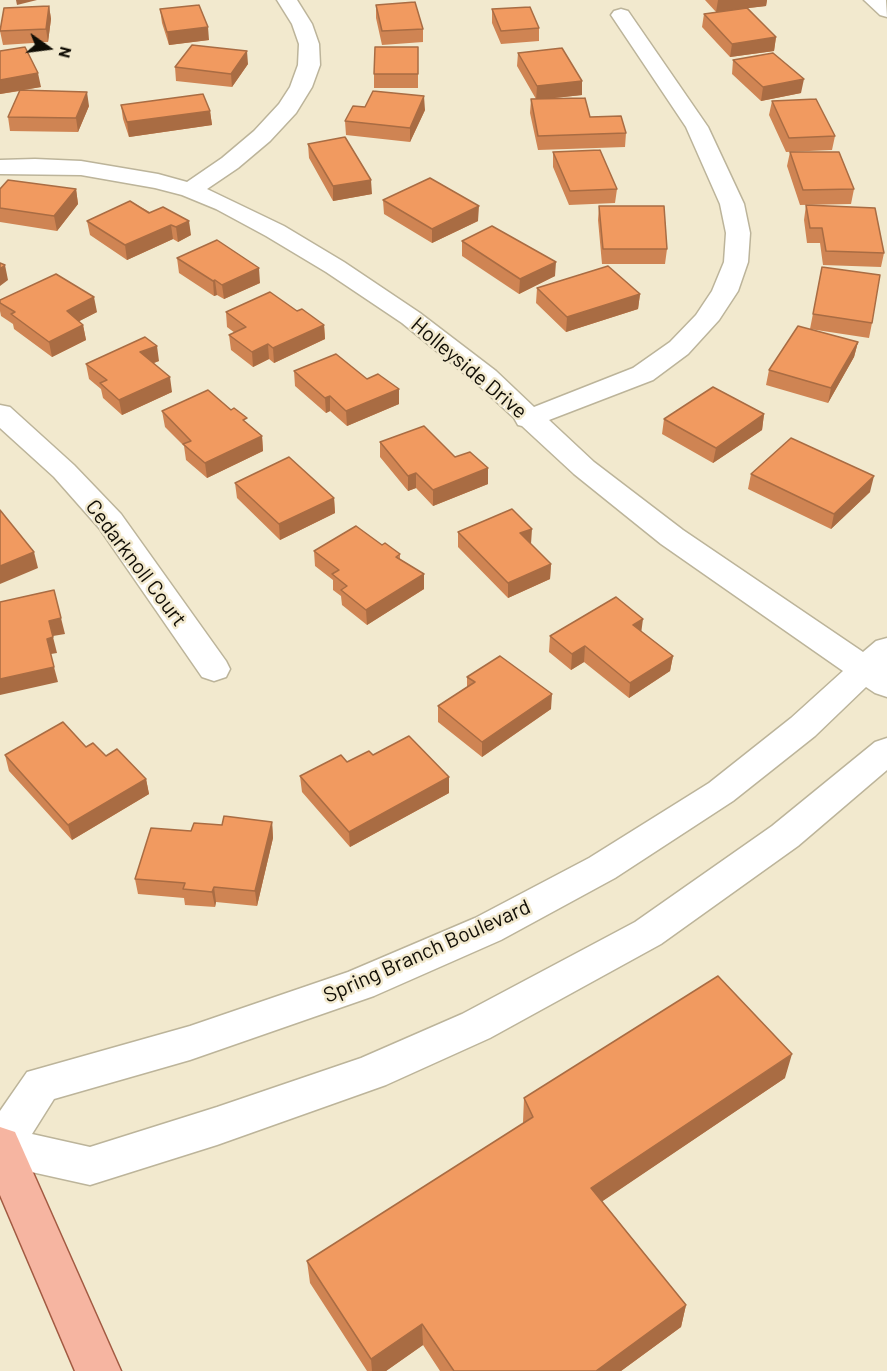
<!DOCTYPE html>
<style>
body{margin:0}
#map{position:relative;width:887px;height:1371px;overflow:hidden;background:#f2e9ce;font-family:Barlow,sans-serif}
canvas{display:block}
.north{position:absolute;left:18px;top:18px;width:60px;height:60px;-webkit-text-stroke:4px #f2e9ce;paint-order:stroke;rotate:104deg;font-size:16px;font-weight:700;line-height:24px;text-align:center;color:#100d05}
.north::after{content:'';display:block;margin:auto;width:21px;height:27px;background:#100d05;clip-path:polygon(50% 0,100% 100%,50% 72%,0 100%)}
</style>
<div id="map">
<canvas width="887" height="1371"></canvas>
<div class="north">N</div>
</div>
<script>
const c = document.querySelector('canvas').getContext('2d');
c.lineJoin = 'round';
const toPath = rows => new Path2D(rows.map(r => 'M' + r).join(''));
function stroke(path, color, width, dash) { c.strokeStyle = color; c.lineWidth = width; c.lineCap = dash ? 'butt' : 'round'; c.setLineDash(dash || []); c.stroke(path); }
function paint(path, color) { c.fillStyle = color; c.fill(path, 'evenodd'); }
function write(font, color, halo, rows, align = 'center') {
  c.font = font + ' Barlow,sans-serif'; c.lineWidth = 5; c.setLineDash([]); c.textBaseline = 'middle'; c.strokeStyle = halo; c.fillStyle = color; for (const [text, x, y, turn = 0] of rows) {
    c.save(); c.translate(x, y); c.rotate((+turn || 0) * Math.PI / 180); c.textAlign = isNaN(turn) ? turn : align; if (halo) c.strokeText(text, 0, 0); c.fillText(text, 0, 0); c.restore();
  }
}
const minor = toPath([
 [277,0,297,0,312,24,319,44,320,65,312,87,296,113,270,141,238,168,207,189,284,226,344,262,420,313,496,371,534,407,633,368,670,342,696,315,712,291,724,262,726,233,720,204,686,127,611,15,614,11,621,9,628,11,708,127,744,204,750,233,748,262,738,291,719,320,688,354,653,380,549,420,594,462,683,530,863,652,876,641,887,638,887,697,875,693,866,687,815,736,733,801,615,878,501,940,374,996,190,1060,54,1099,32,1134,90,1147,217,1107,361,1058,462,1014,635,922,772,826,875,742,887,738,887,770,798,846,661,944,490,1038,386,1085,217,1145,90,1185,0,1165,0,1111,27,1072,190,1026,348,972,475,918,589,858,709,783,791,718,843,671,661,544,574,474,522,426,518,425,514,418,476,383,402,323,326,272,266,236,216,209,182,195,155,188,81,175,0,174,0,160,35,159,81,161,158,174,187,182,222,158,254,131,279,104,290,87,298,65,299,44,292,24,277,0],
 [864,0,886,0,887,17,880,15,864,0],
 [0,405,10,407,74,465,121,514,226,661,230,669,226,677,214,681,202,677,99,528,54,477,0,428,0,405]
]);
const major = toPath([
 [0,1127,15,1132,121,1371,75,1371,0,1195,0,1127]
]);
const wall = toPath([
 [705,0,767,0,766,6,748,8,776,37,774,51,730,57,702,27,704,14,716,12],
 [376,5,423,29,423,42,382,45,376,18],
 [49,6,51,19,48,42,3,45,0,31],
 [160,9,209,40,169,45,162,23],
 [492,9,539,28,539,41,501,44,492,23],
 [418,47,418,88,374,88,374,74],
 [0,51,41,87,23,90,89,106,78,132,10,131,8,117,20,91,0,94],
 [518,53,582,95,545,99,626,133,625,147,538,150,530,113,531,99,536,99,517,66],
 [733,60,801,93,761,101,732,74],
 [248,64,232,87,176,81,175,67],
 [772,101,835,136,832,150,786,152,769,115],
 [121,105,210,111,212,125,129,137,123,119],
 [425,110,410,142,346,135,345,121],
 [308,144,372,194,333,201,309,158],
 [553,152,617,189,615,203,569,205,553,167],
 [790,152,854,189,851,204,800,205,787,166],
 [0,189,76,189,78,204,57,231,0,222],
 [383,200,478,221,432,243,384,214],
 [130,201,191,235,178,242,173,239,127,260,90,235,87,221],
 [806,205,884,253,881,267,823,265,820,243,807,243,804,220],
 [599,206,667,249,665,264,602,264,598,220],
 [462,241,555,276,519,294,462,256],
 [177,258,260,283,224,299,217,295,214,296,179,273],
 [822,267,872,323,869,338,810,329],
 [537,288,640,294,638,309,566,332,536,303],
 [0,300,97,312,79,321,83,325,86,340,52,357,14,329,13,324,1,316,0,311],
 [297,311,324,325,325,339,274,363,269,359,253,367,231,350,229,335,235,333,227,327,226,312],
 [858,342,854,357,828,403,766,385,769,370],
 [159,361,154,363,172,392,122,415,103,398,101,389,89,379,86,364],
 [294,371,367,379,399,404,347,426,330,411,326,413,295,386],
 [162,411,248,424,262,436,263,451,207,478,186,460,184,446,165,427],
 [764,414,762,430,713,463,662,434,664,419],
 [380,442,455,457,488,484,433,506,416,488,408,491,380,457],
 [751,474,870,492,831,529,748,489],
 [235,483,334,498,335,513,280,540,237,498],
 [458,532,531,544,551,564,550,579,508,598,458,547],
 [314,551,400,554,400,559,424,574,424,589,367,625,342,605,341,596,333,590,333,580,315,566],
 [642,632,673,656,670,671,629,698,584,662,571,670,549,652,550,636],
 [467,677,551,709,482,757,438,722,438,706,467,687],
 [86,747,106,756,146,779,149,794,72,840,9,771,5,755],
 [373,755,449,793,350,847,302,792,300,776],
 [272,822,273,838,257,906,216,902,215,907,185,905,184,898,138,894,135,879,191,831,222,825],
 [785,1078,602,1201,686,1305,681,1327,621,1371,440,1371,423,1345,386,1371,367,1371,310,1283,307,1261,523,1124,523,1122,524,1098]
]);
const shadedWall = toPath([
 [16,0,37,0,17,5],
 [718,0,767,0,766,6,716,12],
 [49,6,51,19,48,42,46,29],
 [208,27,209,40,169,45,167,32],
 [776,37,774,51,730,57,732,44],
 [247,51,248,64,232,87,231,74],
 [38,73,41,87,0,94,0,80],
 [804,79,801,93,761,101,763,87],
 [582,81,582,95,536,100,537,86],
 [87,92,89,106,78,132,76,118],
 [424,96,425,110,410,142,410,128],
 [210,111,212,125,129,137,127,122],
 [371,180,372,194,333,201,333,186],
 [76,189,78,204,57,231,54,216],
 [479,206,478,221,432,243,432,229],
 [189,221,191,235,178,242,176,227],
 [171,225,173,239,127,260,125,245],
 [556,262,555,276,519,294,520,279],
 [5,265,8,280,0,286,0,269],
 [259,268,260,283,224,299,222,285],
 [215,280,217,295,214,296,213,281],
 [640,294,638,309,566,332,567,317],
 [94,297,97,312,70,326,67,311],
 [83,325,86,340,52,357,49,342],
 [324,325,325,339,274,363,273,348],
 [858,342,854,357,828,403,831,388],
 [268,344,269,359,253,367,252,352],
 [157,346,159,361,142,367,140,352],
 [170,377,172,392,122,415,119,400],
 [399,389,399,404,347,426,346,411],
 [330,396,330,411,326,413,325,398],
 [764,414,762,430,713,463,716,448],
 [262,436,263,451,207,478,205,463],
 [488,468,488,484,433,506,433,490],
 [416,473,416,488,408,491,408,476],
 [874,476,870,492,831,529,834,514],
 [334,498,335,513,280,540,279,524],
 [532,529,531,544,520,533],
 [34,552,38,568,0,584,0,566],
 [551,564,550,579,508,598,508,583],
 [424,574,424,589,367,625,366,610],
 [61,618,65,634,53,636,49,621],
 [643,619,641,634,633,625],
 [53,637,57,653,51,654,47,639],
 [585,646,584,662,571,670,572,654],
 [673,656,670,671,629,698,630,683],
 [54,667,58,682,0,695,0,679],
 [552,694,551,709,482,757,482,742],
 [449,777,449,793,350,847,349,832],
 [146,779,149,794,72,840,68,825],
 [272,822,273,838,257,906,255,891],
 [214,887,216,902,215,907,212,892],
 [792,1054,785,1078,588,1211,591,1188],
 [686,1305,681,1327,621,1371,596,1371],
 [422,1324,423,1345,386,1371,372,1371,371,1359]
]);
const building = toPath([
 [415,2,423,29,382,31,376,5,415,2],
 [199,5,208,27,167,32,160,9,199,5],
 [49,6,46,29,0,31,4,8,49,6],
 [530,7,539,28,501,31,492,9,530,7],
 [747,8,776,37,732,44,704,14,747,8],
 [192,45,247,51,231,74,175,67,192,45],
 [25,47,38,73,0,80,0,51,25,47],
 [375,47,418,47,418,74,374,74,375,47],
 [562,48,582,81,537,86,518,53,562,48],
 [773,53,804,79,763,87,733,60,773,53],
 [20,90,87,92,76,118,8,117,20,90],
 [373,91,424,96,410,128,345,121,353,106,365,107,373,91],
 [203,94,210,111,127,122,121,105,203,94],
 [585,98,590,117,621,116,626,133,538,136,531,99,585,98],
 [816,99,835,136,789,138,772,101,816,99],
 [345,137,371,180,333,186,308,144,345,137],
 [600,150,617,189,570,191,553,152,600,150],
 [790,152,839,152,854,189,803,190,790,152],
 [430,178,479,206,432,229,383,200,430,178],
 [8,180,76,189,54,216,0,208,0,189,8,180],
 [130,201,149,213,163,207,189,221,176,227,171,225,125,245,87,221,130,201],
 [806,205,875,208,884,253,826,251,822,228,810,228,806,205],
 [599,206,664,206,667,249,603,249,599,206],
 [492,226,556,262,520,279,462,241,492,226],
 [217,240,259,268,222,285,215,280,213,281,177,258,217,240],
 [0,263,5,265,0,269,0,263],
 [608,266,640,294,567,317,537,288,608,266],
 [822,267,880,275,872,323,813,314,822,267],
 [56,274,94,297,67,311,83,325,49,342,11,314,15,312,0,303,0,300,56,274],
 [270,292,297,311,302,309,324,325,273,348,268,344,252,352,229,335,246,327,226,312,270,292],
 [798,326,858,342,831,388,769,370,798,326],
 [145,337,157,346,140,352,170,377,119,400,100,383,107,380,86,364,145,337],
 [336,354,367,379,378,374,399,389,346,411,330,396,325,398,294,371,336,354],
 [713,387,764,414,716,448,664,419,713,387],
 [208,390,231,410,234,408,247,418,243,420,262,436,205,463,183,444,191,441,162,411,208,390],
 [424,426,455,457,470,452,488,468,433,490,416,473,408,476,380,442,424,426],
 [791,438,874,476,834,514,751,474,791,438],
 [289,457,334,498,279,524,235,483,289,457],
 [512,509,532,529,520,533,551,564,508,583,458,532,512,509],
 [0,510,34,552,0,566,0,510],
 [356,526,382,545,385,543,400,554,396,557,424,574,366,610,341,590,347,586,332,574,339,570,314,551,356,526],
 [54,590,61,618,49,621,53,637,47,639,54,667,0,679,0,602,54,590],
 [616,597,643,619,633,625,673,656,630,683,585,646,572,654,550,636,616,597],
 [500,656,552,694,482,742,438,706,475,682,467,677,500,656],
 [63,722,86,747,93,743,106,756,117,749,146,779,68,825,5,755,63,722],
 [409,736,449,777,349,832,300,776,341,755,347,762,369,751,373,755,409,736],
 [224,816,272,822,255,891,214,887,212,892,183,889,185,883,135,879,151,828,191,831,194,823,222,825,224,816],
 [718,976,792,1054,591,1188,686,1305,596,1371,454,1371,422,1324,371,1359,307,1261,533,1117,524,1098,718,976]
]);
const streetNames = [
 ["Holleyside Drive",469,368,40],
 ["Cedarknoll Court",136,563,53],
 ["Spring Branch Boulevard",427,951,-24]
];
stroke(minor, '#bcb49a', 3);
stroke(major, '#a25a42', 3);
paint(minor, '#fff');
paint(major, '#f6b5a1');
paint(wall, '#cf8453');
paint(shadedWall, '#a96c43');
paint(building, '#f19a60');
stroke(building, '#a96c43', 1.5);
write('21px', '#100d05', '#f2e9ce', streetNames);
</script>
